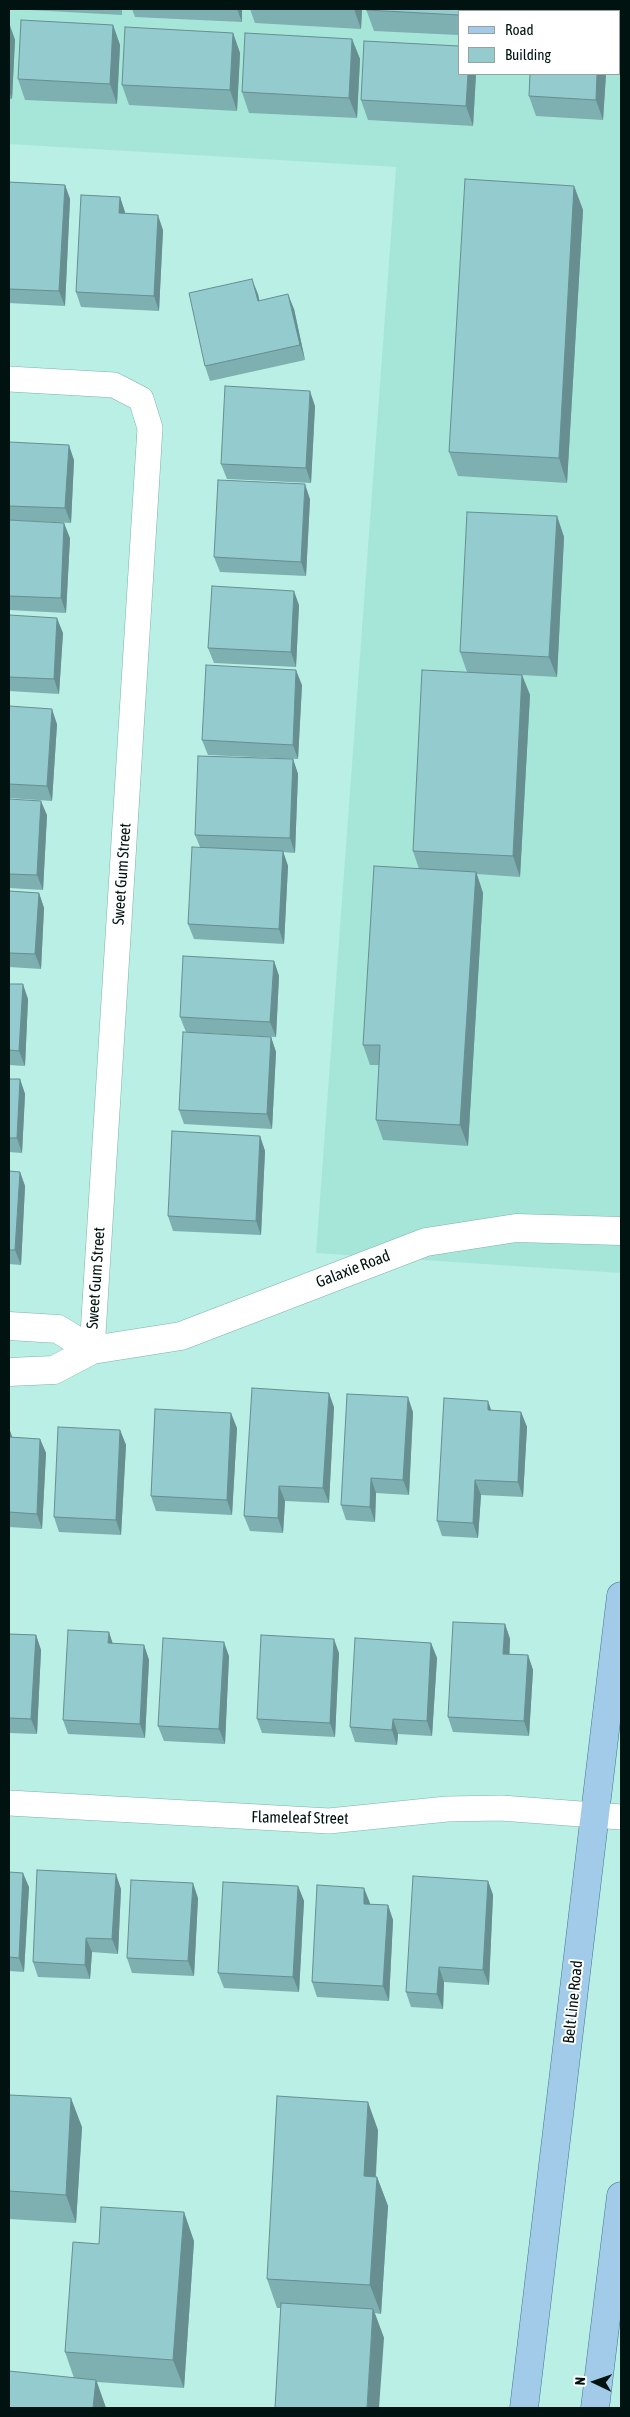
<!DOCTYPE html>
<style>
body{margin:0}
#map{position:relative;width:630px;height:2417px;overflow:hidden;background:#b9efe4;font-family:"Asap Condensed",sans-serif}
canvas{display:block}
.frame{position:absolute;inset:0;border:10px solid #011310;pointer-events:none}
.legend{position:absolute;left:458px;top:10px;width:162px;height:65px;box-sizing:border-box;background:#fff;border:1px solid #99a19f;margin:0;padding:6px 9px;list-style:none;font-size:15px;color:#011310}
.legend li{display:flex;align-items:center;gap:10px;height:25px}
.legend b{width:25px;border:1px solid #99a19f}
.north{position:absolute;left:570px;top:2357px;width:50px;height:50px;-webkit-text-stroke:4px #fff;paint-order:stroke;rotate:273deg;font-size:14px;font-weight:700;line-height:20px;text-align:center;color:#011310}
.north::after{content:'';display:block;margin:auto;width:18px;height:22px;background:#011310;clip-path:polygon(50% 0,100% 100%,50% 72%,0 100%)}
</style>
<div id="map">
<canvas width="630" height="2417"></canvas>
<div class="frame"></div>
<ul class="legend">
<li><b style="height:6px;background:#a1cbe8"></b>Road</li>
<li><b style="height:14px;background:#93cbce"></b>Building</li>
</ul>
<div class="north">N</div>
</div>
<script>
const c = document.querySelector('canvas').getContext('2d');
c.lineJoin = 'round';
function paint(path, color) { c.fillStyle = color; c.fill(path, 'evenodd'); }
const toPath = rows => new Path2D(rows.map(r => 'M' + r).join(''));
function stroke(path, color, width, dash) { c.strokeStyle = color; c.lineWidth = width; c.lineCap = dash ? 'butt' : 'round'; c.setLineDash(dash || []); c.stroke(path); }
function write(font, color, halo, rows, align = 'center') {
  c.font = font + ' "Asap Condensed",sans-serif'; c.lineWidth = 4; c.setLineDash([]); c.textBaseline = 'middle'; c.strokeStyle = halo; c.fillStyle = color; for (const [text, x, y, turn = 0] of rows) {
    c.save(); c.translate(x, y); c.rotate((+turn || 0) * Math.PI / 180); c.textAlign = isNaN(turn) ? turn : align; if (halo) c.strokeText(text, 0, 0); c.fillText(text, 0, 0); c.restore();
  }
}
const built = toPath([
 [9,9,621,9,621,1273,316,1253,396,167,9,144],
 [459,11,619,11,619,74,459,74]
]);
const minor = toPath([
 [9,379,114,385,141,399,150,428,92,1350],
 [9,1803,329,1821,447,1809,501,1808,621,1817]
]);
const tertiary = toPath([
 [9,1326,58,1329,92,1350],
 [9,1372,54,1370,92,1350,181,1336,426,1242,516,1228,621,1231]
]);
const primary = toPath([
 [524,2408,621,1596],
 [595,2408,621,2196]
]);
const wall = toPath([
 [30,9,122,9,122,15,30,10],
 [132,9,242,9,242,22,135,17],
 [250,9,362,9,361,29,255,23],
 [366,9,480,9,480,11,459,11,459,35,374,31],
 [9,23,15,40,12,99,9,99],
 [113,25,120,45,117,104,25,100,18,79],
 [233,33,240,53,237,111,129,105,122,85],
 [352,39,360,59,357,118,249,113,242,92],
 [459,74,476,74,473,126,368,120,361,100],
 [606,74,603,120,536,116,529,96],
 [9,182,65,185,70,199,65,306,9,303],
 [574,186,583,210,567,483,458,476,449,452],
 [120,197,125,213,163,230,159,311,81,307,76,292],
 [258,294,259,301,294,309,305,360,210,381,205,366],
 [315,406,311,483,227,479,221,464],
 [9,442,74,460,71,523,9,520],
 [310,499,306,576,220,572,214,557],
 [557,516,564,537,557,677,522,675,530,695,520,877,477,874,483,893,468,1146,383,1140,376,1120,379,1065,370,1065,363,1045,419,869,413,851,467,672,460,652],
 [9,520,70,538,66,613,9,610],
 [299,605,296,667,214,663,208,648],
 [9,615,63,633,59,694,9,691],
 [302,685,298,759,208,755,202,740],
 [9,706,57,724,52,801,9,798],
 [293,759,298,774,295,853,283,852,288,866,284,944,194,939,188,924,200,847,195,835],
 [9,799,47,815,43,890,9,888],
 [9,891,39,893,44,908,41,969,9,967],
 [274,961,279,976,276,1037,186,1032,180,1017],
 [9,984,28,999,25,1066,9,1065],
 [271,1037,276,1052,272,1129,184,1124,179,1110],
 [9,1079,20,1079,25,1094,22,1153,9,1152],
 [260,1136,265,1151,261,1235,173,1231,168,1216],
 [9,1171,20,1172,25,1186,21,1265,9,1264],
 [334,1407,329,1503,285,1501,283,1533,250,1531,244,1516],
 [492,1410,521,1412,527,1427,523,1497,481,1495,478,1538,442,1536,437,1521],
 [413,1412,409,1495,376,1493,375,1522,346,1520,341,1505],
 [9,1428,12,1437,40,1439,46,1453,42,1529,9,1527],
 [237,1428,232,1515,156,1511,151,1496],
 [120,1430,126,1445,121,1535,59,1532,54,1517],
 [505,1624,510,1639,509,1654,528,1655,533,1670,529,1736,453,1732,448,1717],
 [9,1634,36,1635,41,1650,37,1734,9,1733],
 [431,1643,437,1658,432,1736,398,1734,397,1745,355,1742,350,1727],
 [144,1645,149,1660,145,1738,68,1734,63,1720],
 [339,1653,335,1737,262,1733,257,1719],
 [229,1656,225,1744,164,1741,158,1726],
 [9,1872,29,1887,24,1972,9,1971],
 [488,1881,493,1895,489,1985,444,1982,443,2009,411,2007,406,1992],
 [298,1886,304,1901,299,1992,224,1988,218,1973],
 [121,1889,118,1954,92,1952,90,1979,38,1977,33,1962],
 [198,1898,194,1976,132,1973,127,1958],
 [370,1903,370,1904,388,1905,393,1920,389,2001,317,1997,312,1982],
 [9,2095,82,2127,76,2223,9,2219],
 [378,2130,376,2177,377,2177,388,2206,381,2314,375,2313,384,2338,281,2308,277,2308,267,2279],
 [194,2241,184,2388,97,2382,106,2408,9,2408,74,2378,65,2352,99,2244]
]);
const shadedWall = toPath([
 [237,9,242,9,242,22],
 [354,9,362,9,361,29],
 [472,9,480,9,480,11,471,11],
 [601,9,610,9,609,11,601,11],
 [9,23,15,40,12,99,9,91],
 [113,25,120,45,117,104,110,84],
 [233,33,240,53,237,111,230,90],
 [352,39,360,59,357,118,349,98],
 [468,74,476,74,473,126,466,106],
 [597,74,606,74,603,120,596,100],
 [65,185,70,199,65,306,59,291],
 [574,186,583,210,567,483,559,458],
 [120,197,125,212,124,228,119,213],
 [158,215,163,230,159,311,154,296],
 [252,279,258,294,263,316,258,301],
 [288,294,294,309,305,360,300,345],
 [310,391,315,406,311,483,306,468],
 [69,445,74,460,71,523,65,508],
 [305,484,310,499,306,576,301,562],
 [557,516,564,537,557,677,549,657],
 [64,523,70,538,66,613,61,598],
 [294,591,299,605,296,667,291,652],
 [57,618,63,633,59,694,54,679],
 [296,670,302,685,298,759,293,745],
 [522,675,530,695,520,877,513,856],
 [52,709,57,724,52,801,47,786],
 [293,759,298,774,295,853,290,838],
 [41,801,47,815,43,890,37,875],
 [283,851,288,866,284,944,279,929],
 [476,872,483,893,468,1146,460,1125],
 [39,893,44,908,41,969,35,954],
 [274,961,279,976,276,1037,270,1022],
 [23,984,28,999,25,1066,19,1051],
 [271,1037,276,1052,272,1129,267,1114],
 [20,1079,25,1094,22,1153,17,1138],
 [260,1136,265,1151,261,1235,256,1221],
 [20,1172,25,1186,21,1265,15,1250],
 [329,1393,334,1407,329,1503,323,1488],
 [408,1397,413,1412,409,1495,403,1480],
 [488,1401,493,1415,488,1410],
 [521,1412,527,1427,523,1497,518,1482],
 [231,1413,237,1428,232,1515,227,1500],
 [9,1428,13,1439,9,1442],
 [120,1430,126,1445,121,1535,116,1520],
 [40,1439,46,1453,42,1529,37,1514],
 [371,1478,376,1493,375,1522,370,1507],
 [475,1480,481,1495,478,1538,473,1523],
 [279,1486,285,1501,283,1533,278,1518],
 [505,1624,510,1639,509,1668,503,1654],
 [109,1632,114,1647,108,1643],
 [36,1635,41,1650,37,1734,31,1719],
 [334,1639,339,1653,335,1737,330,1723],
 [224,1642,229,1656,225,1744,219,1729],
 [431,1643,437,1658,432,1736,427,1721],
 [144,1645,149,1660,145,1738,140,1724],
 [528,1655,533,1670,529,1736,524,1721],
 [393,1719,398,1734,397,1745,392,1730],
 [23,1873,29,1887,24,1972,19,1958],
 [116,1874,121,1889,118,1954,112,1939],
 [488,1881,493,1895,489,1985,483,1970],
 [193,1883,198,1898,194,1976,188,1961],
 [298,1886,304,1901,299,1992,293,1977],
 [364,1888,370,1903,369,1919,364,1904],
 [388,1905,393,1920,389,2001,383,1986],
 [86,1938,92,1952,90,1979,85,1965],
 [439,1967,444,1982,443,2009,437,1994],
 [71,2098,82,2127,76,2223,66,2195],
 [368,2102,378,2130,374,2205,364,2176],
 [377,2177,388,2206,381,2314,370,2285],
 [184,2212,194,2241,184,2388,173,2360],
 [373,2309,384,2338,379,2408,367,2408],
 [96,2380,106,2408,93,2408]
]);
const building = toPath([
 [366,9,472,9,471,11,459,11,459,15,366,10,366,9],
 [533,9,601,9,601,11,533,11,533,9],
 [21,20,113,25,110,84,18,79,21,20],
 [125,27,233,33,230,90,122,85,125,27],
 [245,33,352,39,349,98,242,92,245,33],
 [364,41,459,46,459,74,468,74,466,106,361,100,364,41],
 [530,74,597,74,596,100,529,96,530,74],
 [465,179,574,186,559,458,449,452,465,179],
 [9,182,65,185,59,291,9,289,9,182],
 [81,195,120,197,119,213,158,215,154,296,76,292,81,195],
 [252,279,258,301,288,294,300,345,205,366,189,293,252,279],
 [225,386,310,391,306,468,221,464,225,386],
 [9,442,69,445,65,508,9,506,9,442],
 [218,480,305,484,301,562,214,557,218,480],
 [467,512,557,516,549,657,460,652,467,512],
 [9,520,64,523,61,598,9,596,9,520],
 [212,586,294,591,291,652,208,648,212,586],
 [9,615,57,618,54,679,9,677,9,615],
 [206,665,296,670,293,745,202,740,206,665],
 [422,670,522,675,513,856,413,851,422,670],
 [9,706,52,709,47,786,9,784,9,706],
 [198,756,293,759,290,838,195,835,198,756],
 [9,799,41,801,37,875,9,874,9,799],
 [192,847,283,851,279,929,188,924,192,847],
 [374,866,476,872,460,1125,376,1120,380,1045,363,1045,374,866],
 [9,891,39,893,35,954,9,953,9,891],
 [183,956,274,961,270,1022,180,1017,183,956],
 [9,984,23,984,19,1051,9,1050,9,984],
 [183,1032,271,1037,267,1114,179,1110,183,1032],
 [9,1079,20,1079,17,1138,9,1138,9,1079],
 [172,1131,260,1136,256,1221,168,1216,172,1131],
 [9,1171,20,1172,15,1250,9,1250,9,1171],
 [252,1388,329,1393,323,1488,279,1486,278,1518,244,1516,252,1388],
 [347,1394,408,1397,403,1480,371,1478,370,1507,341,1505,347,1394],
 [444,1398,488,1401,488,1410,521,1412,518,1482,475,1480,473,1523,437,1521,444,1398],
 [155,1409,231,1413,227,1500,151,1496,155,1409],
 [58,1427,120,1430,116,1520,54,1517,58,1427],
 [9,1437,40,1439,37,1514,9,1512,9,1437],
 [453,1622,505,1624,503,1654,528,1655,524,1721,448,1717,453,1622],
 [68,1630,109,1632,108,1643,144,1645,140,1724,63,1720,68,1630],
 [9,1634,36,1635,31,1719,9,1718,9,1634],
 [261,1635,334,1639,330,1723,257,1719,261,1635],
 [163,1638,224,1642,219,1729,158,1726,163,1638],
 [355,1638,431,1643,427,1721,393,1719,392,1730,350,1727,355,1638],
 [37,1870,116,1874,112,1939,86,1938,85,1965,33,1962,37,1870],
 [9,1872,23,1873,19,1958,9,1957,9,1872],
 [413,1876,488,1881,483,1970,439,1967,437,1994,406,1992,413,1876],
 [131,1880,193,1883,188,1961,127,1958,131,1880],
 [223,1882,298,1886,293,1977,218,1973,223,1882],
 [317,1885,364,1888,364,1904,388,1905,383,1986,312,1982,317,1885],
 [9,2095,71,2098,66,2195,9,2191,9,2095],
 [277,2096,368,2102,364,2176,377,2177,370,2285,267,2279,277,2096],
 [101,2207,184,2212,173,2360,65,2352,73,2242,99,2244,101,2207],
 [281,2303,373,2309,367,2408,275,2408,281,2303],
 [9,2371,96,2380,93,2408,9,2408,9,2371]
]);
const streetNames = [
 ["Sweet Gum Street",122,874,-86],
 ["Galaxie Road",353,1269,-21],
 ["Sweet Gum Street",96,1278,-86],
 ["Flameleaf Street",300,1818,1],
 ["Belt Line Road",573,2002,-84]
];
paint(built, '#a6e6d9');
stroke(minor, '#7db2a8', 26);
stroke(tertiary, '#7db2a8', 29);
stroke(primary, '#417493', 29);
stroke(minor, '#fff', 25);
stroke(tertiary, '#fff', 28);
stroke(primary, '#a1cbe8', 28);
paint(wall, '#7eafb1');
paint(shadedWall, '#678e90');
paint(building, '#93cbce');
stroke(building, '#678e90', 1);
write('16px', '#011310', '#fff', streetNames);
</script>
